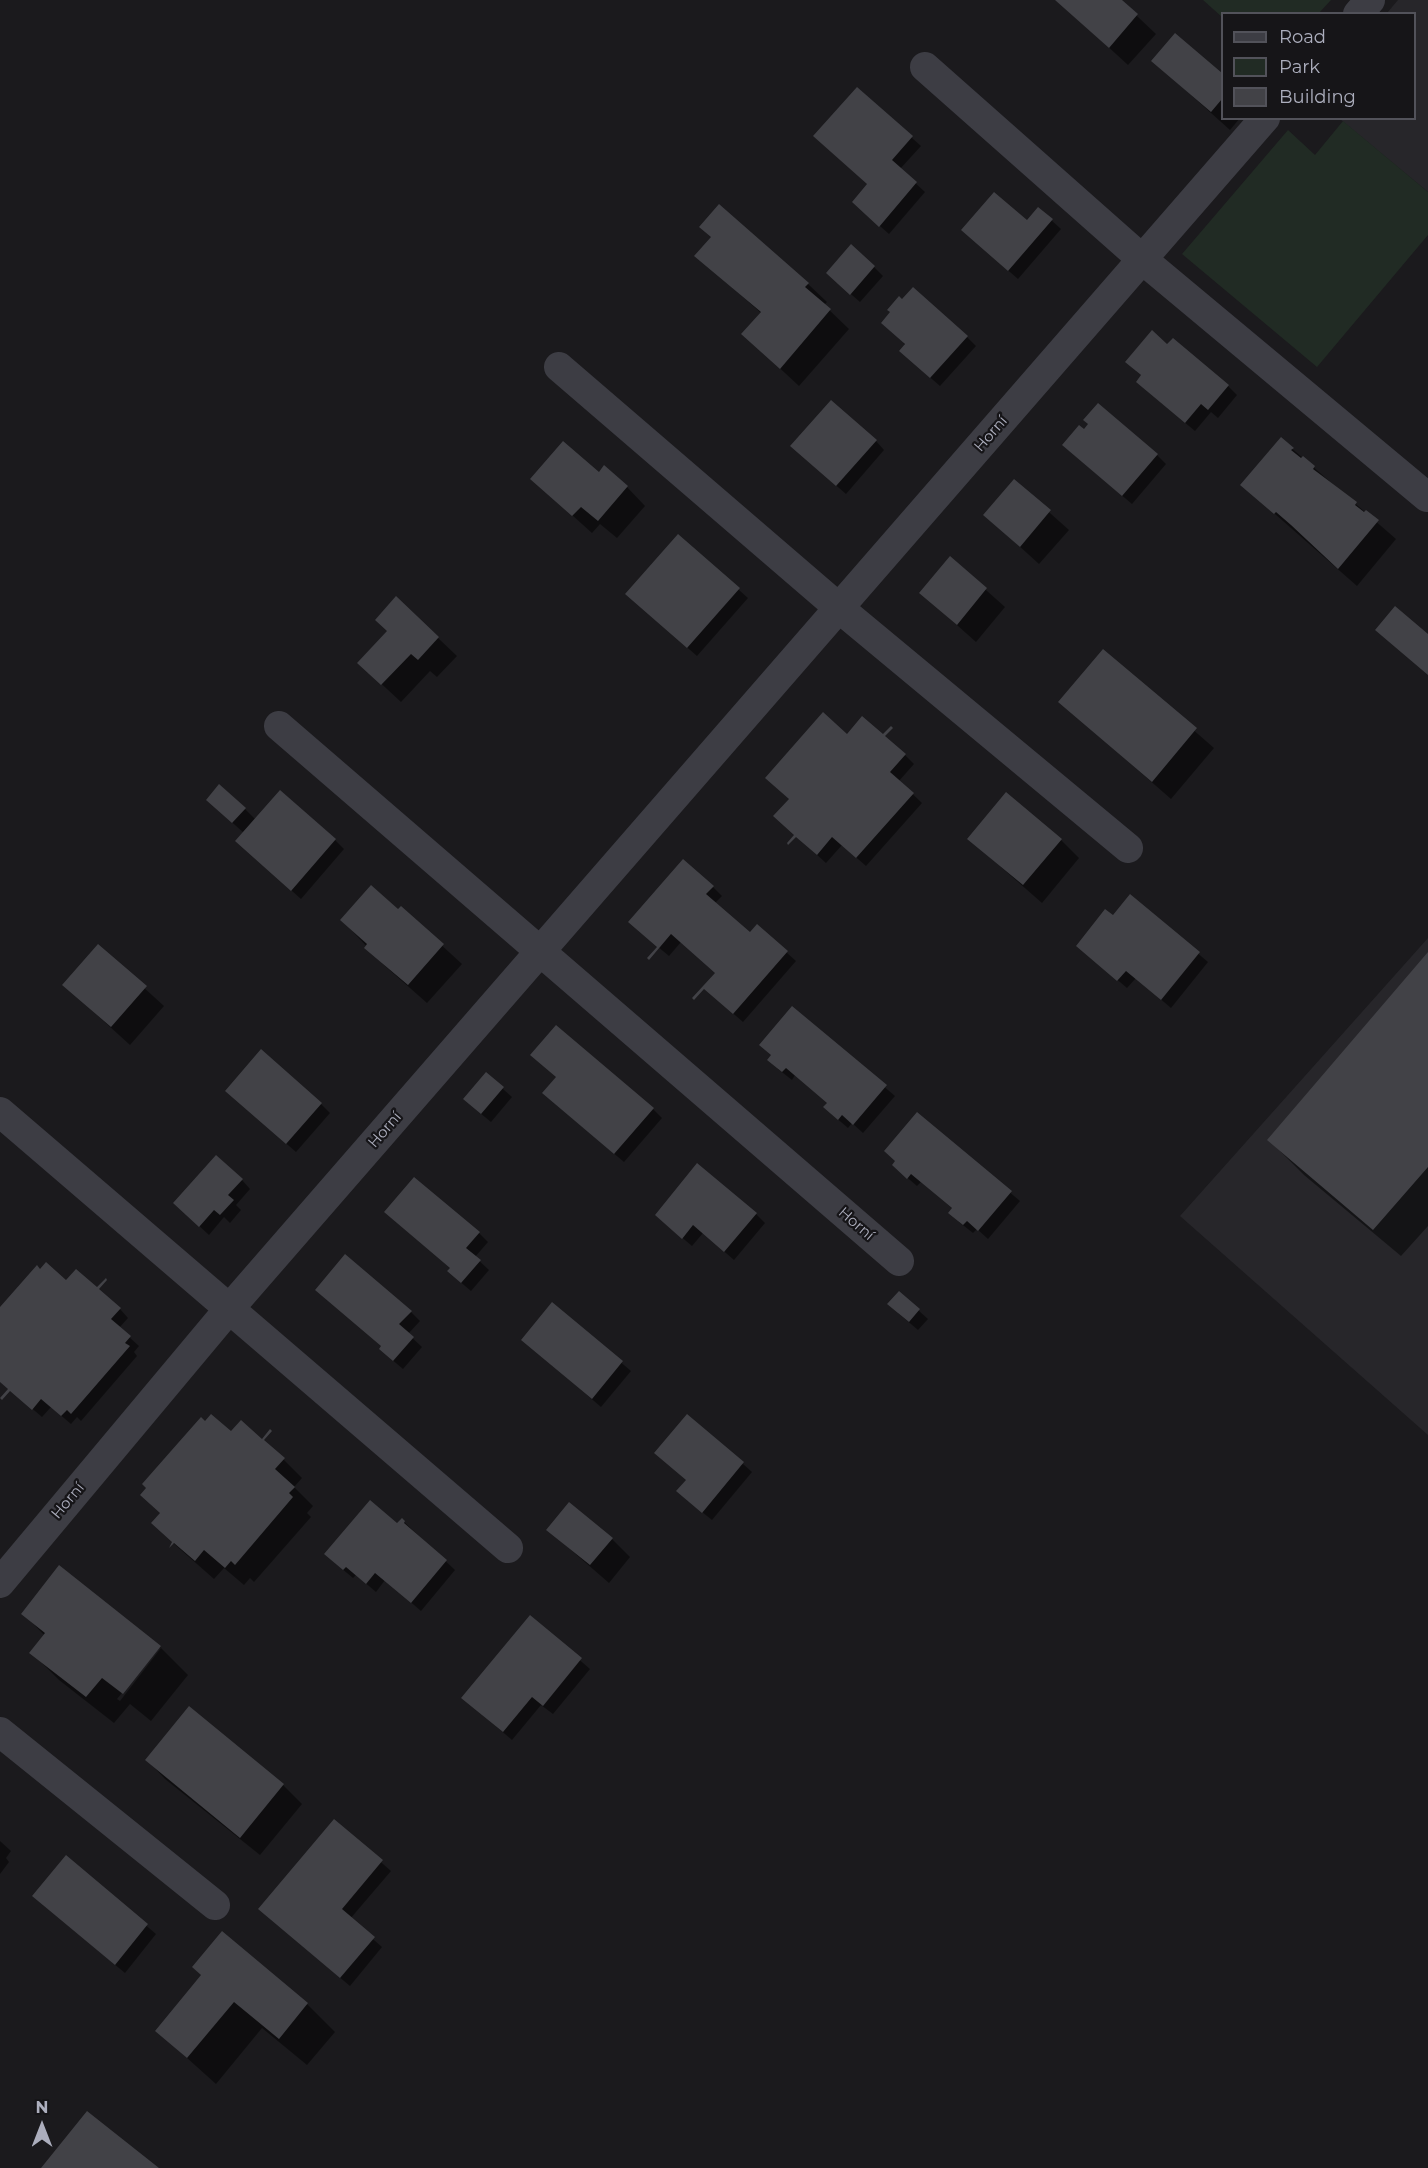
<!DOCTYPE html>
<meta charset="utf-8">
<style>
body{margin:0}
#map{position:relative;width:1428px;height:2168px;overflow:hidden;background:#1b1a1d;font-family:Montserrat,sans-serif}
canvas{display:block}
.legend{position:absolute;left:1221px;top:12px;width:195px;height:108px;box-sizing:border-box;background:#161518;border:2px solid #52525a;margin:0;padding:8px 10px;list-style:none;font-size:18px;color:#acaebd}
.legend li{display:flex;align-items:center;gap:12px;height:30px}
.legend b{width:30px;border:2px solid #52525a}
.north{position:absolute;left:12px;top:2096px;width:60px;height:60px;-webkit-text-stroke:4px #161518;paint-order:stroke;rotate:0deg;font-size:16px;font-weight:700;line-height:24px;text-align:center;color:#acaebd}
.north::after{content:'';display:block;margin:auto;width:21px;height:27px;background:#acaebd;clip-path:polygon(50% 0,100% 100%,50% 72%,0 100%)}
</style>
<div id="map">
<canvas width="1428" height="2168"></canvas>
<ul class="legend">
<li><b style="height:8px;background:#3d3d44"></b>Road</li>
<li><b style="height:16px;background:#212b24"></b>Park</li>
<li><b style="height:16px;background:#424247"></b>Building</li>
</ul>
<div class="north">N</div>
</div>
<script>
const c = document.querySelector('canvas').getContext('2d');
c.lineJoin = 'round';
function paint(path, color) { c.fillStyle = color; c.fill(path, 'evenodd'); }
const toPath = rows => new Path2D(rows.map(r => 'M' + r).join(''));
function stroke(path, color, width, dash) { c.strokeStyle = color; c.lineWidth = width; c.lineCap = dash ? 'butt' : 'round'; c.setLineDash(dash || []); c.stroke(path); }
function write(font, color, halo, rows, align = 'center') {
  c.font = font + ' Montserrat,sans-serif'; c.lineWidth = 4.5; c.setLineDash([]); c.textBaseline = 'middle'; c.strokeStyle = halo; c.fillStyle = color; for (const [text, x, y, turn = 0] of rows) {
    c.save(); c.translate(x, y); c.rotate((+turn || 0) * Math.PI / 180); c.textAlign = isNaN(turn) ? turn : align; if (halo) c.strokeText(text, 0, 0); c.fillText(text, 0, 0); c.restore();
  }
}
const built = toPath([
 [1398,0,1428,0,1428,192,1340,119,1414,118,1414,14,1387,13],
 [1428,938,1428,1435,1180,1216]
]);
const green = toPath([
 [1203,0,1331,0,1319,13,1222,14,1222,17],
 [1343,121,1428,192,1428,235,1317,367,1182,254,1288,130,1315,155]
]);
const shadow = toPath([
 [1057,0,1120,0,1156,34,1128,65],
 [1175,35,1222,75,1222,118,1240,118,1230,130,1153,61],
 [857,89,921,146,900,169,925,192,889,234,863,211,869,185],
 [719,206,808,284,827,302,824,305,849,329,799,386,743,334,761,313,697,256,712,238],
 [1039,209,1061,229,1018,279,972,239,1027,222],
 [874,267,883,276,860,302,837,282],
 [892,312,967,337,976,346,940,386,910,360],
 [1168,346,1228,386,1237,395,1218,418,1211,412,1195,431,1147,391,1142,376,1136,371],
 [1084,431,1157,455,1166,464,1132,504,1073,454],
 [1281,439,1396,539,1357,586,1242,485],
 [876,441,884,450,846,494,801,455],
 [532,479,627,487,645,506,617,538,600,524,592,533],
 [1014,481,1069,530,1039,564,985,515],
 [678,536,748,598,697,656,636,603],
 [950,558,1005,607,976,642,921,593],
 [438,638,457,656,437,677,430,671,401,702,359,663],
 [1103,651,1214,748,1171,799,1060,702],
 [847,736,905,755,914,764,899,781,922,803,866,866,842,845,826,863,784,825],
 [217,809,245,809,256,820,335,840,344,849,301,899,246,850,244,833],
 [969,839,1061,840,1079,858,1042,903],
 [713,887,722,896,715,903,750,934,758,927,796,961,743,1022,713,996,717,973,681,942,669,956,639,931],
 [1130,896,1208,962,1171,1008,1136,978,1127,988,1087,954],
 [401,908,462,964,427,1003,385,966,342,920,398,911],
 [98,946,164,1006,130,1045,64,985],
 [1428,954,1428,1226,1401,1256,1304,1175,1269,1140],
 [792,1008,895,1096,863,1133,852,1123,848,1128,834,1116,828,1103,795,1075,792,1080,778,1069,772,1056],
 [486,1074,512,1097,491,1122,474,1108],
 [236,1100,321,1104,330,1113,296,1152],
 [553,1102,653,1109,662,1118,624,1162],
 [917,1114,1020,1201,988,1239,977,1229,973,1233,959,1222,953,1209,921,1182,917,1186,903,1174,897,1161],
 [242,1180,250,1189,236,1205,241,1210,230,1223,224,1217,209,1235,184,1212],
 [756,1214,765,1223,734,1260,703,1233,692,1246,666,1224],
 [395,1221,479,1233,488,1242,475,1257,489,1270,471,1291,458,1280,451,1268],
 [41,1271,120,1309,128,1318,119,1328,139,1346,134,1352,137,1356,81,1421,77,1417,71,1424,51,1407,42,1417,0,1381,0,1309],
 [899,1293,928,1319,918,1330,898,1313],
 [326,1299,411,1312,420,1321,408,1334,422,1347,403,1369,390,1358,383,1346],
 [552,1304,631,1371,601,1407,523,1340],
 [205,1423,284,1460,302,1478,294,1487,313,1506,307,1513,311,1517,254,1582,250,1578,244,1585,224,1568,214,1579,172,1542,161,1514],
 [743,1464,752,1472,712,1520,687,1500,688,1481],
 [402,1520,455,1570,421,1611,385,1580,376,1592,356,1575,353,1578,335,1563,397,1525],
 [548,1530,612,1539,630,1557,609,1583],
 [59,1568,161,1648,158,1648,117,1699,120,1701,161,1648,188,1675,151,1721,130,1704,114,1723,59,1680,31,1652,45,1636,23,1613],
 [530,1617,590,1669,553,1714,541,1705,512,1740,463,1698],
 [147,1760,283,1785,302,1804,260,1855,165,1779],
 [334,1821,391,1871,350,1919,382,1947,350,1986,269,1918],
 [0,1841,11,1851,6,1858,9,1862,0,1874],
 [66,1857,156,1934,125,1973,43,1905],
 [222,1933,307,2004,335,2032,307,2065,262,2028,216,2084,157,2031,203,1976]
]);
const building = toPath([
 [1055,0,1122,0,1138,14,1109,48],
 [1175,33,1222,73,1222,99,1211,112,1151,61],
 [857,87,913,136,892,160,917,182,879,227,852,202,867,184,813,136],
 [994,192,1027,220,1038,207,1053,219,1008,271,961,230],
 [719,204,809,283,805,287,831,309,780,369,741,334,761,312,694,256,711,237,699,227],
 [851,244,875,266,850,295,826,273],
 [913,287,968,336,930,378,899,351,905,344,881,323,890,312,887,310,899,296,902,299],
 [1152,330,1167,344,1173,338,1229,385,1208,410,1201,404,1185,423,1136,382,1141,375,1125,362],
 [831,400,877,440,836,486,790,446],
 [1098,403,1158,454,1122,496,1062,445,1079,425,1084,429,1088,424,1083,420],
 [1281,437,1294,448,1291,450,1301,458,1303,456,1315,466,1313,469,1357,502,1355,505,1364,512,1366,510,1379,520,1338,569,1291,525,1276,512,1274,514,1240,485],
 [563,441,599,472,604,465,628,486,598,521,581,507,572,516,530,479],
 [1014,479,1051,510,1020,547,983,515],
 [678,534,740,588,687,648,625,594],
 [950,556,987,588,957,625,919,593],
 [396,596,439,637,418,660,411,654,381,685,357,663,387,631,375,620],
 [1395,606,1428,634,1428,675,1375,630],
 [1103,649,1197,728,1152,782,1058,702],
 [823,712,847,734,862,716,883,734,891,726,893,728,885,736,906,754,890,772,914,793,856,858,832,837,817,855,796,837,788,845,787,843,794,835,773,816,789,799,765,778],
 [219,784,246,808,232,823,206,800],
 [280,790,336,839,291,891,235,841],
 [1006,792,1062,839,1023,885,967,839],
 [683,859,714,886,706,894,750,932,757,924,788,951,733,1014,704,989,694,1000,692,998,715,973,671,934,649,960,647,958,657,947,628,922],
 [371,885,398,909,401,906,444,944,408,985,364,948,367,944,340,920],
 [1130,894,1200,952,1161,1000,1126,971,1117,981,1076,946,1105,909,1113,915],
 [98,944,147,986,111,1027,62,985],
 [1428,952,1428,1167,1373,1230,1267,1140],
 [792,1006,887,1085,853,1125,842,1115,838,1120,823,1107,827,1103,786,1068,782,1072,767,1060,771,1055,759,1045],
 [556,1025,654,1108,614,1154,542,1093,556,1077,530,1055],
 [261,1049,322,1103,286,1144,225,1091],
 [486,1072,504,1087,481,1114,463,1099],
 [917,1112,1012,1191,978,1231,967,1221,963,1225,948,1213,952,1208,911,1174,907,1179,892,1165,895,1161,884,1151],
 [216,1155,243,1179,228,1195,234,1200,220,1215,214,1210,199,1227,173,1203],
 [697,1163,757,1213,724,1252,693,1225,682,1239,655,1215],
 [414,1177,480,1232,466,1248,481,1260,461,1283,447,1271,450,1268,384,1212],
 [345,1254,412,1311,399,1324,414,1337,393,1361,379,1349,381,1346,315,1290],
 [46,1262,66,1280,76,1269,97,1287,106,1278,107,1280,99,1289,121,1308,111,1319,131,1336,125,1343,130,1346,71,1414,67,1410,61,1416,41,1399,32,1410,10,1391,2,1400,0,1398,8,1389,0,1382,0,1307,37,1265,40,1269],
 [899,1291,920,1309,909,1322,887,1304],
 [552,1302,623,1361,592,1399,521,1340],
 [211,1414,231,1431,241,1420,262,1439,270,1429,272,1431,264,1440,285,1458,275,1469,295,1487,289,1493,293,1497,235,1565,231,1561,225,1568,204,1550,195,1561,174,1543,169,1548,172,1542,151,1523,160,1513,140,1495,146,1488,142,1484,171,1451,201,1417,205,1421],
 [687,1414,744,1462,702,1513,676,1491,686,1480,654,1453],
 [370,1500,397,1523,402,1518,405,1521,404,1523,447,1560,411,1603,375,1573,366,1584,346,1567,343,1570,324,1554],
 [569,1502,613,1538,590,1565,546,1530],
 [59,1565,161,1646,123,1694,102,1678,86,1697,29,1653,45,1633,21,1614],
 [530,1615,582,1658,543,1706,532,1697,503,1732,461,1698],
 [189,1706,284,1784,240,1838,145,1760],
 [334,1819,383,1860,342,1909,375,1937,340,1978,258,1909],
 [66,1855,148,1924,115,1965,32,1896],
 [222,1931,308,2003,279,2039,234,2002,187,2058,155,2031,201,1975,192,1967],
 [87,2111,159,2168,41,2168]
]);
const minor = toPath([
 [1358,14,1370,0],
 [925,67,1143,260,1427,497],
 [559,367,839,608,1128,848],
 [279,726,899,1261],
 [0,1112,508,1548],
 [0,1583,229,1309,1265,118],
 [0,1732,215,1905]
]);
const streetNames = [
 ["Horní",991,434,-49],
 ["Horní",385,1130,-49],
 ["Horní",856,1224,41],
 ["Horní",68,1501,-50]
];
paint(built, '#27262a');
paint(green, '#212b24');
paint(shadow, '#0007');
paint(building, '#424247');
stroke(minor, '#3d3d44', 30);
write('15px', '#acaebd', '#161518', streetNames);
</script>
